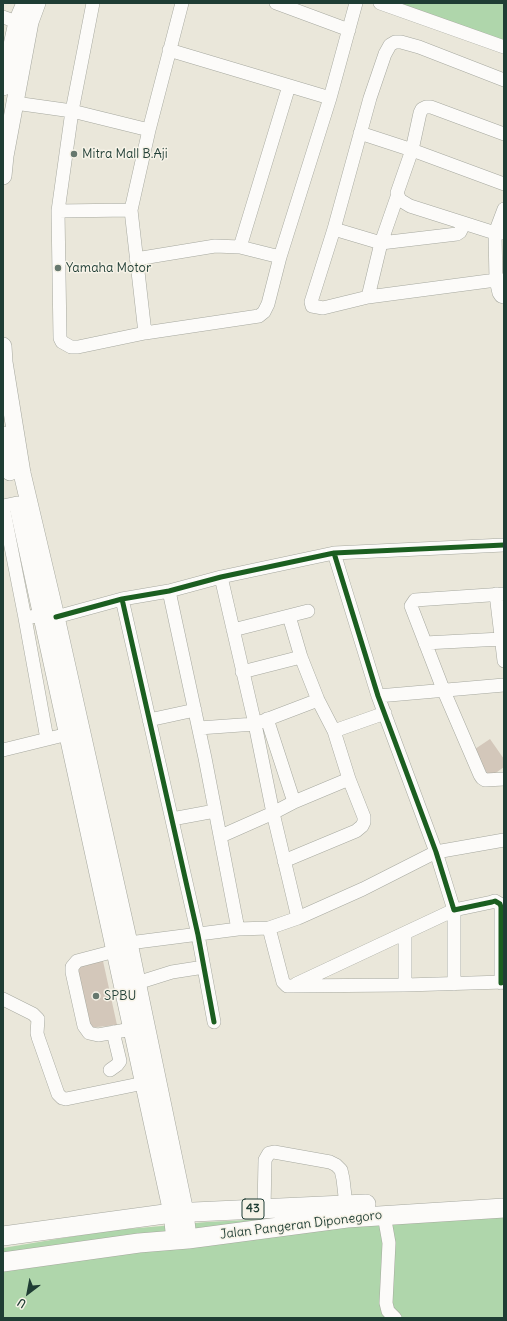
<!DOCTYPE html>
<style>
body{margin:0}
#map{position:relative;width:507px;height:1321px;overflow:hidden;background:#eae7da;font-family:Delius,sans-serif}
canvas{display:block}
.frame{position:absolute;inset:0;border:4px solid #1f3d34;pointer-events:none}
.north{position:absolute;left:8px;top:1273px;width:40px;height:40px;-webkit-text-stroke:3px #f7f3e8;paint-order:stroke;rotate:212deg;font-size:11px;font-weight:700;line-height:16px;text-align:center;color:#1f3d34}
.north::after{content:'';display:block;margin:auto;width:14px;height:18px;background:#1f3d34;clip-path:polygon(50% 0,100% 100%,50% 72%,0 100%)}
</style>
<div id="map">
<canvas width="507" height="1321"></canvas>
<div class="frame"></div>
<div class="north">U</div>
</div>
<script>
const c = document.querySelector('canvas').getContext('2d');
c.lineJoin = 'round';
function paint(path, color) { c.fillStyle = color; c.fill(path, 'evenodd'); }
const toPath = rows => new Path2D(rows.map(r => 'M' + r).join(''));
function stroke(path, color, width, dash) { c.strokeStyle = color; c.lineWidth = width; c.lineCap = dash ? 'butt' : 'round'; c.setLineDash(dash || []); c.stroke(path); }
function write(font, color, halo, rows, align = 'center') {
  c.font = font + ' Delius,sans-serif'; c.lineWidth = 3; c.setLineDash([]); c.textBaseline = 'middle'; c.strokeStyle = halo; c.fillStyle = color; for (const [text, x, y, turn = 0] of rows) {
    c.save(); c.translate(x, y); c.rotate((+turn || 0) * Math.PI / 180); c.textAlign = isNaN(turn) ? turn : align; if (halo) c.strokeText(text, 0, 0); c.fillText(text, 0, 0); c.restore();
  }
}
const green = toPath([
 [396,3,504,3,504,42],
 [504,1207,504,1318,3,1318,3,1248,105,1231,207,1222]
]);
const building = toPath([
 [490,739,504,759,504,767,490,777,472,751],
 [103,961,117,1025,87,1028,75,967]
]);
const minor = toPath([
 [93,3,72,111,58,211,60,338,62,342,71,347,78,347,145,333,259,316,264,312,268,304,280,257,330,98,356,3],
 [276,3,349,30],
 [380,3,504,47],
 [3,17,17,22],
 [169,50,330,98],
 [504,80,419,47,401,42,395,42,390,45,385,54,370,98,334,229,311,302,312,306,323,308,368,297,496,280,499,293,501,296,504,297],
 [15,103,72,111,149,130],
 [360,133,412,150,504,184],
 [504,134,431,107,426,107,422,109,420,113,412,150,397,193,400,200,410,206,495,233,504,233],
 [58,211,131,210],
 [334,229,381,243,457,234,460,232,464,224],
 [240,247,289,86],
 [136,259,215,246,240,247,280,257],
 [504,280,496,280,495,233,504,209],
 [368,297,381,243,397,197],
 [145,333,131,210,149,130,182,3],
 [3,506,25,618],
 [3,506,17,503],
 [334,553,378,696,436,852,454,910,492,902,495,901,500,904,501,907,501,983],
 [221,577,255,724,273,813,298,918],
 [169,591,205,758,238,929],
 [496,594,504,661],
 [504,594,415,600,411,606,443,689,480,775,482,778,485,780,504,779],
 [122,599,198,935,214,1022],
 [42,615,25,618,47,739],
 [56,617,122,599,169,591,221,577,334,553,504,545],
 [233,630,308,611],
 [425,643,501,639],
 [242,672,301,657],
 [378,696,504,685],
 [267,719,294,802],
 [149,720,195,710],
 [199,728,255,724,318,700],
 [334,731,385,713],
 [3,750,68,734],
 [172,819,215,811],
 [221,836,273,813,294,802,349,779],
 [284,861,356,831,362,826,364,822,364,817,349,779,334,731,318,700,301,657,289,616],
 [269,928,283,982,287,986,405,985,504,982],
 [405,933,405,985],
 [129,943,238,929,269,928,298,918,363,889,436,852,504,840],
 [115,951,77,961,72,967,72,972,84,1026,89,1033,98,1035,132,1029],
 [137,983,172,972,204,967],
 [296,984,454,910,454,984],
 [3,999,33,1014,38,1019,37,1033,38,1037,58,1094,62,1098,66,1099,144,1083],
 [110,1070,117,1065,120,1061,113,1032],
 [264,1209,265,1160,269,1153,274,1152,330,1162,336,1165,341,1170,343,1179,346,1205],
 [384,1215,389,1243,386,1303,388,1311,395,1318]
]);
const major = toPath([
 [3,87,17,22,25,3],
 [3,176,5,156,30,22,37,3],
 [3,346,4,362,22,473,56,617,129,943,185,1212,188,1239],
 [3,435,10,472],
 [19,511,172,1213,175,1240]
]);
const highway = toPath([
 [3,1236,172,1213,366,1204],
 [3,1262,139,1243,188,1239,347,1218,504,1208]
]);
const cycleway = toPath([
 [334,553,378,696,436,852,454,910,492,902,495,901,500,904,501,907,501,983],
 [122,599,198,935,214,1022],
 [56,617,122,599,169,591,221,577,334,553,504,545]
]);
const markers = [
 [74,154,4,"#66786e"],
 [58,268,4,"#66786e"],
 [96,996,4,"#66786e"]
];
const shields = [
 [253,1209,22]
];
const shieldNames = [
 ["43",253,1209]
];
const poiNames = [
 ["Mitra Mall B.Aji",82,154],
 ["Yamaha Motor",66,268],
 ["SPBU",104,996]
];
const streetNames = [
 ["Jalan Pangeran Diponegoro",301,1225,-7]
];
paint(green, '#afd6ab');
paint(building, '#d3c7ba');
stroke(minor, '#a6a89f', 14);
stroke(major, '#a6a89f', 18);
stroke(highway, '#a6a89f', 20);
stroke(minor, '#fcfbf9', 13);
stroke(major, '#fcfbf9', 17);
stroke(highway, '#fcfbf9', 19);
stroke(cycleway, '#1b5e20', 5);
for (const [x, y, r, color] of markers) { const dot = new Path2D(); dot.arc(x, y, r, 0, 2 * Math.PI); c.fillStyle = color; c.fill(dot); stroke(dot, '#f7f3e8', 1.5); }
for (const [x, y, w] of shields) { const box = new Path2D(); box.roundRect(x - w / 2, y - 10, w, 20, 3); c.fillStyle = '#f7f3e8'; c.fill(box); stroke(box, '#1f3d34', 1); }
write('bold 12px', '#1f3d34', null, shieldNames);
write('13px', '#1f3d34', '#f7f3e8', poiNames, 'left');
write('13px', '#1f3d34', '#f7f3e8', streetNames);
</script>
